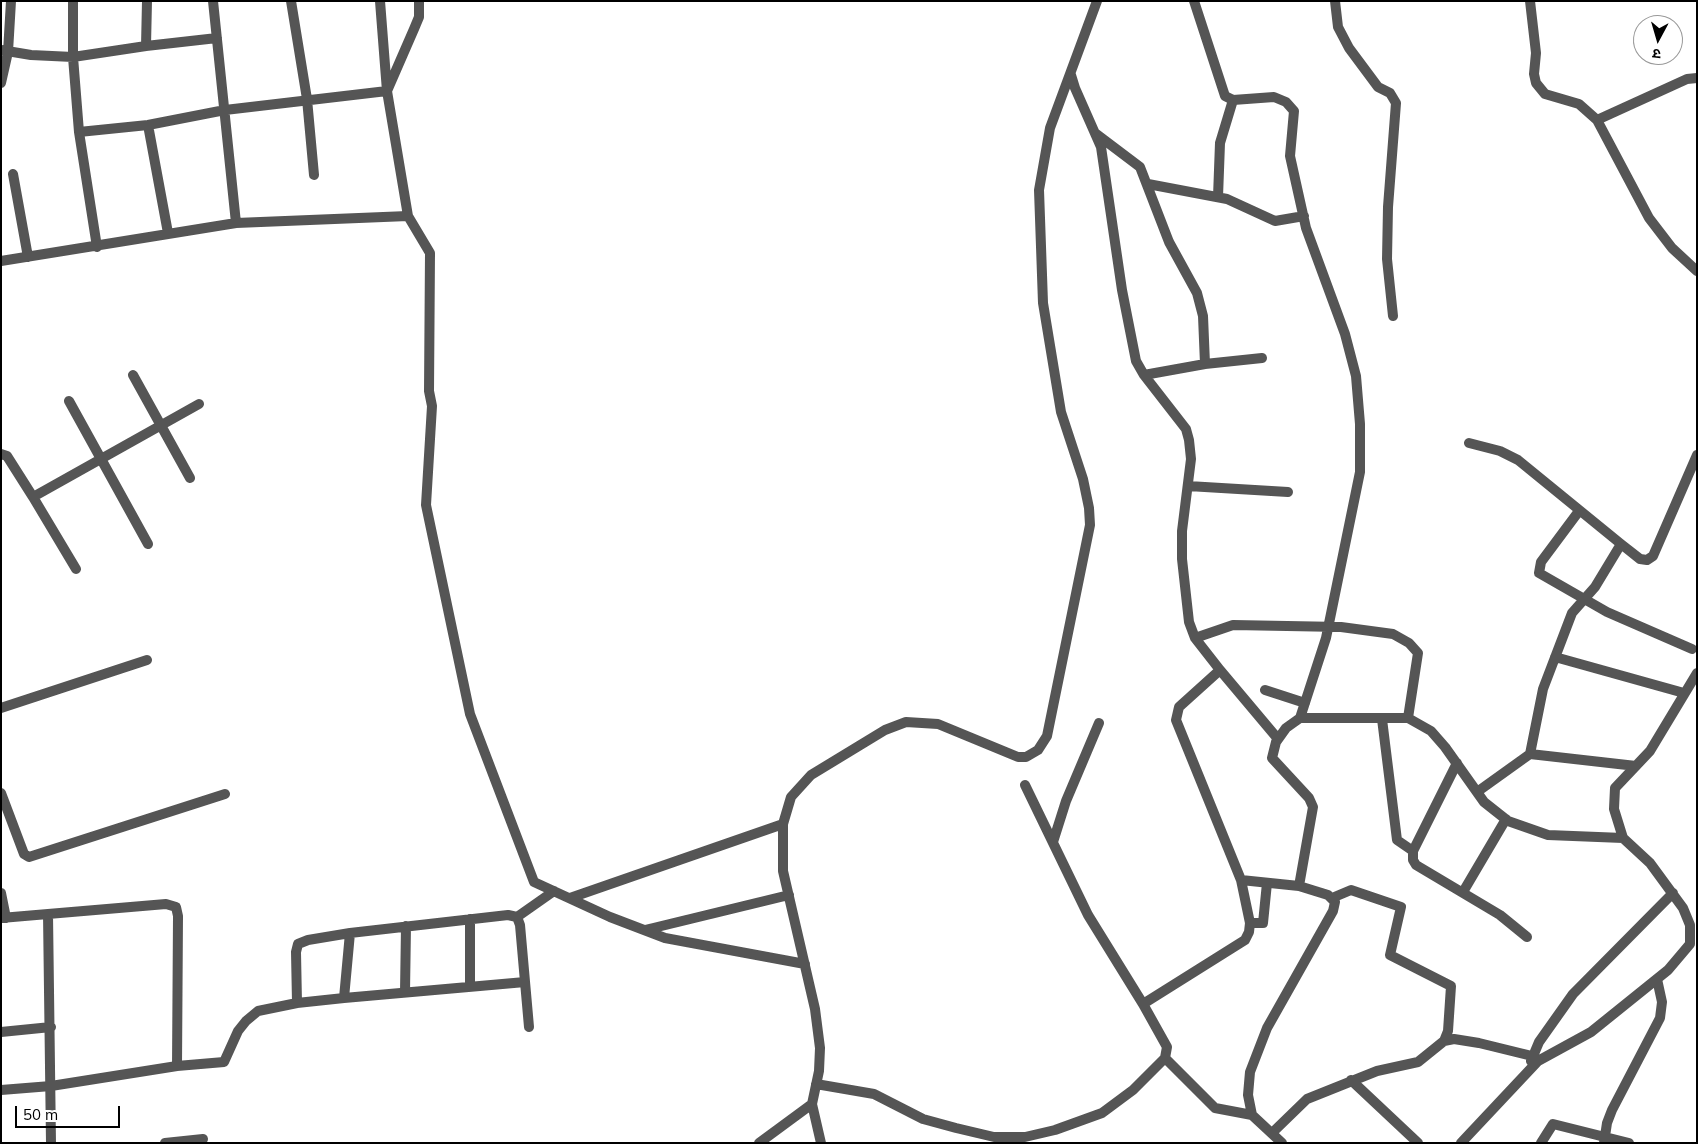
<!DOCTYPE html>
<meta charset="utf-8">
<style>
body{margin:0}
#map{position:relative;width:1698px;height:1144px;overflow:hidden;background:#fff;font-family:Mulish,"Noto Sans Devanagari",sans-serif}
canvas{display:block}
.frame{position:absolute;inset:0;border:2px solid #000;pointer-events:none}
.north{position:absolute;left:1633px;top:15px;width:50px;height:50px;box-sizing:border-box;background:#fff;border:1px solid #999;border-radius:50%;rotate:186deg;font-size:14px;font-weight:700;line-height:20px;text-align:center;color:#000}
.north::after{content:'';display:block;margin:auto;width:18px;height:22px;background:#000;clip-path:polygon(50% 0,100% 100%,50% 72%,0 100%)}
.scale{position:absolute;left:15px;top:1106px;width:105px;height:22px;box-sizing:border-box;border:2px solid #000;border-top:0;padding-left:6px;font-size:15px;line-height:18px;white-space:nowrap;color:#000;-webkit-text-stroke:4px #fff;paint-order:stroke}
</style>
<div id="map">
<canvas width="1698" height="1144"></canvas>
<div class="frame"></div>
<div class="north">उ</div>
<div class="scale">50 m</div>
</div>
<script>
const c = document.querySelector('canvas').getContext('2d');
c.lineJoin = 'round';
const toPath = rows => new Path2D(rows.map(r => 'M' + r).join(''));
function stroke(path, color, width, dash) { c.strokeStyle = color; c.lineWidth = width; c.lineCap = dash ? 'butt' : 'round'; c.setLineDash(dash || []); c.stroke(path); }
const minor = toPath([
 [73,1,73,57,79,132,97,247],
 [291,1,307,99,314,175],
 [1194,1,1225,96,1233,100,1274,97,1286,102,1294,111,1290,156,1306,228,1345,334,1356,376,1360,424,1360,472,1326,638,1300,718],
 [1335,1,1338,27,1349,48,1378,87,1390,93,1396,103,1388,207,1387,259,1393,316],
 [1530,1,1536,53,1534,74,1536,83,1545,94,1579,104,1597,120,1649,218,1672,248,1697,271],
 [146,46,217,38],
 [1,50,31,55,73,57,146,46,147,1],
 [1071,75,1075,88,1101,147,1122,290,1136,361,1144,375,1186,429,1189,440,1191,459,1182,531,1182,559,1189,622,1195,638,1220,670,1278,739],
 [1,83,8,52,11,1],
 [1597,120,1687,79,1697,78],
 [148,125,168,233],
 [79,132,148,125,225,110,387,91,380,1],
 [1095,133,1140,167,1169,242,1197,293,1203,316,1205,364],
 [13,174,28,257],
 [1148,184,1227,199,1275,221,1304,216],
 [1218,197,1220,143,1233,100],
 [408,216,430,253,429,391,432,406,426,505,470,714,534,882,610,917,665,938,805,964],
 [236,223,408,216,387,91,414,29,419,17,419,1],
 [1,261,236,223,213,1],
 [133,375,190,478],
 [1144,375,1205,364,1262,358],
 [69,401,148,544],
 [1469,443,1500,451,1518,460,1621,544,1640,559,1647,560,1653,556,1697,455],
 [1,454,7,456,33,497,76,569],
 [1188,486,1288,492],
 [33,497,199,404],
 [1579,511,1541,562,1539,573,1607,612,1692,649],
 [1195,638,1233,625,1341,627,1393,634,1409,643,1418,653,1408,718],
 [1555,657,1684,693],
 [1265,690,1305,703],
 [1,708,147,660],
 [1382,719,1397,840,1413,851],
 [1530,754,1543,689,1572,613,1595,587,1621,544],
 [1457,763,1413,851,1413,860,1416,865,1500,915,1527,937],
 [1477,792,1530,754,1636,766],
 [1,793,24,854,29,857,225,794],
 [1053,842,1066,801,1099,723],
 [1241,880,1299,886],
 [1463,892,1506,819],
 [1,893,6,918],
 [570,898,783,824],
 [1332,898,1351,890,1401,907,1390,955,1451,986,1448,1031,1444,1041],
 [517,917,554,891],
 [1,918,48,914,51,1143],
 [470,919,470,986],
 [1250,923,1263,923,1267,883],
 [645,930,789,895],
 [405,992,406,926],
 [344,998,350,933],
 [297,1003,296,952,298,944,308,940,350,933,508,915,517,917,520,925,529,1027],
 [1143,1004,1245,940,1249,932,1250,923,1241,880,1176,720,1179,707,1220,670],
 [1,1032,51,1027],
 [1165,1058,1215,1108,1252,1115],
 [1531,1061,1539,1042,1573,994,1673,893],
 [177,1066,224,1062,238,1031,246,1021,258,1011,297,1003,344,998,525,982],
 [1351,1080,1418,1143],
 [816,1084,874,1094,923,1119,956,1128,994,1137,1025,1137,1055,1130,1102,1113,1133,1090,1165,1058,1167,1047,1143,1004,1088,915,1025,785],
 [1,1090,51,1086,177,1066,178,916,176,907,166,904,48,914],
 [812,1104,821,1143],
 [1272,1133,1307,1099,1377,1071,1418,1062,1444,1041,1454,1039,1479,1043,1532,1056],
 [165,1143,203,1139],
 [759,1143,812,1104,819,1071,820,1048,815,1009,783,871,783,824,791,797,811,775,885,730,906,722,938,724,1018,757,1026,757,1038,750,1047,736,1090,525,1089,508,1083,479,1061,412,1043,303,1039,190,1050,128,1097,1],
 [1282,1143,1252,1115,1248,1095,1250,1072,1267,1028,1333,911,1335,902,1328,895,1299,886,1313,807,1309,798,1272,758,1276,742,1286,728,1300,718,1408,718,1431,731,1445,747,1484,802,1508,821,1548,835,1623,838,1614,809,1615,788,1650,751,1697,673],
 [1461,1143,1538,1061,1591,1032,1668,970,1690,944,1690,925,1683,908,1650,863,1623,838],
 [1541,1143,1553,1124,1629,1143],
 [1604,1143,1607,1123,1612,1110,1660,1018,1662,1002,1657,979]
]);
stroke(minor, '#555', 10);
</script>
